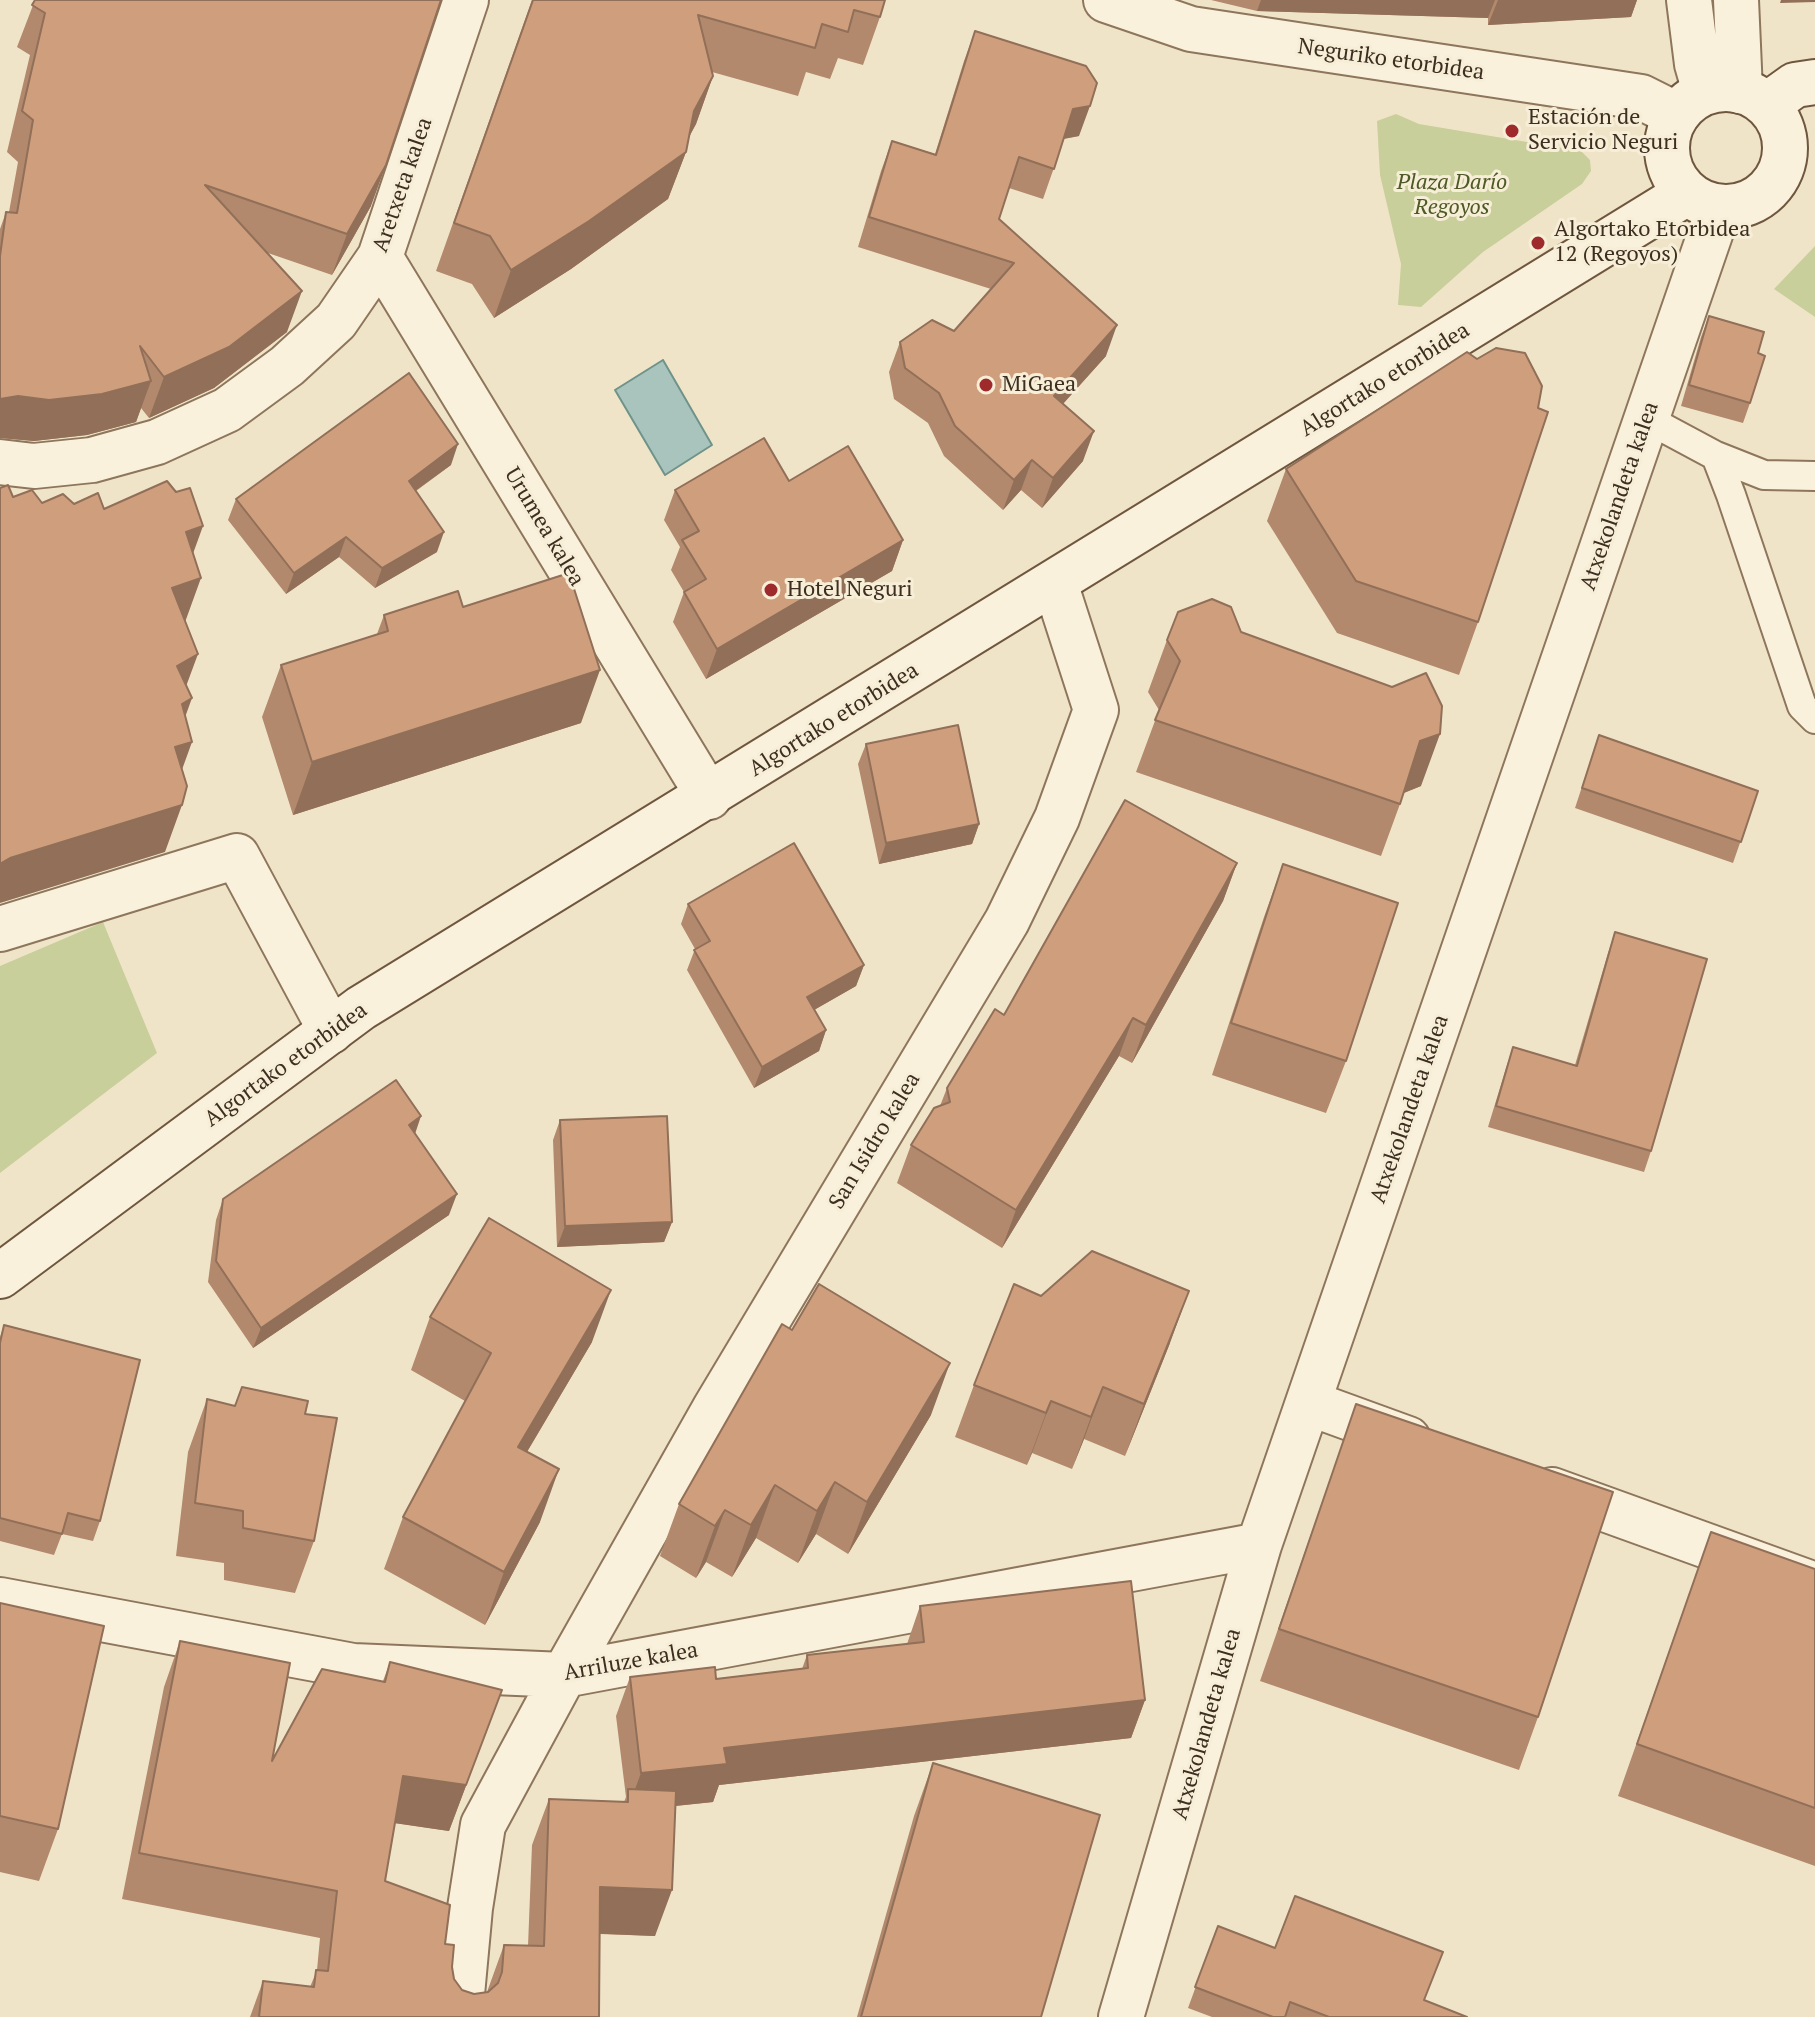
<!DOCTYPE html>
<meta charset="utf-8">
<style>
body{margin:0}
canvas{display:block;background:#f0e4c8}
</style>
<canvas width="1815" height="2017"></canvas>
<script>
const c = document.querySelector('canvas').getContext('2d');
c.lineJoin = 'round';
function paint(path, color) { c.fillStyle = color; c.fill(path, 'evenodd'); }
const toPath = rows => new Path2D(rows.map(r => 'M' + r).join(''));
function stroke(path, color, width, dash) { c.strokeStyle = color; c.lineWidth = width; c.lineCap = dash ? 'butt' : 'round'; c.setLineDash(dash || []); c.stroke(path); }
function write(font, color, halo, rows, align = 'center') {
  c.font = font + ' "PT Serif",serif'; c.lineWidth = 6; c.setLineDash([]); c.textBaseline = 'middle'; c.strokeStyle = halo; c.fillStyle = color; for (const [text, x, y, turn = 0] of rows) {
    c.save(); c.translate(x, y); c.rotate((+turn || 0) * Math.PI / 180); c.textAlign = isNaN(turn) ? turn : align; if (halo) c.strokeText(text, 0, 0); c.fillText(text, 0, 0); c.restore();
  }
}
const green = toPath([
 [1396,114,1419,124,1581,151,1590,160,1591,171,1582,184,1483,252,1421,307,1398,305,1401,264,1380,175,1377,121],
 [1815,246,1815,317,1774,289],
 [103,922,157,1053,0,1173,0,966]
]);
const water = toPath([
 [663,360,712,445,665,475,615,390,663,360]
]);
const lane = toPath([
 [1647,419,1716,456,1764,475,1815,476],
 [1716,456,1731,495,1802,706,1815,719]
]);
const street = toPath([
 [1106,0,1191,29,1641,97,1677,115],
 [1689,0,1697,64,1705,92],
 [1736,0,1740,91],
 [380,257,709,797],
 [0,462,34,466,92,460,157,442,227,410,287,366,336,321,380,257,466,0],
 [0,929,237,856,331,1031],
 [1309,1403,1408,1439],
 [1552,1490,1815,1585],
 [0,1600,353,1666,564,1675,1259,1545],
 [460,2016,470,1908,483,1825,564,1675,715,1408,1007,921,1057,818,1096,710,1055,583],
 [1121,2017,1259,1545,1719,208]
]);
const secondary = toPath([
 '1667 148a59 59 0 1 1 118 0a59 59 0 1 1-118 0Z',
 [1767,105,1795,85,1815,82],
 [0,1276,361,1008,1687,193]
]);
const wall = toPath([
 [35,0,371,206,332,275,268,253,287,332,214,388,149,418,141,408,136,422,87,435,34,441,0,438,0,229,6,212,9,212,18,162,7,152,30,55,17,47],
 [532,0,885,0,880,17,863,65,838,58,830,79,806,72,798,96,712,72,713,76,696,124,689,137,686,152,668,199,571,269,494,318,472,284,436,271],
 [1211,0,1637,0,1631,17,1488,25,1488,18,1257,11],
 [975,31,1079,136,1064,139,1043,199,1009,188,999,219,1106,356,1063,404,1083,461,1042,508,1021,490,1003,510,944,456,928,423,894,399,889,372,900,342,954,331,991,289,858,247,881,171,892,141,935,154,964,61],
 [1709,316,1758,353,1750,403,1743,423,1681,406,1701,337],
 [451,465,416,491,437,552,375,588,339,557,286,594,228,520,236,499],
 [1286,469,1478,622,1459,675,1337,633,1267,521],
 [789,481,903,540,892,571,706,679,673,622,684,592,671,570,680,547,664,520,675,490],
 [463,607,581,723,293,815,262,717,281,665,377,634,384,615],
 [1241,632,1421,786,1404,793,1381,856,1136,772,1159,710,1148,692,1167,640],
 [1599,735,1758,791,1733,863,1575,808],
 [866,744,979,824,972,844,879,864,858,764],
 [1237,863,1223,901,1132,1063,1119,1056,1002,1248,897,1183,911,1145,940,1106,947,1088,1004,1015],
 [1283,864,1346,1061,1326,1113,1212,1075,1264,917],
 [688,904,864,965,856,986,814,1010,826,1030,819,1051,754,1088,687,970,695,949,681,924],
 [1615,932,1651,1151,1644,1172,1488,1127,1506,1068,1513,1047,1575,1065,1608,953],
 [560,1120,672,1222,664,1242,557,1247,553,1140],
 [415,1134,449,1215,253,1348,208,1282,216,1220,223,1199],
 [1041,1296,1170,1343,1125,1456,1084,1439,1072,1469,1032,1453,1027,1465,955,1437,974,1385],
 [430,1317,592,1342,527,1452,540,1522,485,1625,384,1569,403,1517,465,1401,411,1370],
 [4,1325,100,1521,93,1541,62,1534,54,1555,0,1541,0,1337],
 [207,1399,235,1406,305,1414,314,1541,295,1593,224,1580,224,1563,176,1556,188,1452],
 [1356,1404,1538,1717,1519,1770,1260,1681],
 [931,1415,848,1554,816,1534,798,1563,756,1538,732,1577,706,1562,696,1578,660,1556,679,1504],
 [1711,1532,1815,1569,1815,1866,1618,1796],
 [0,1603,58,1829,39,1881,0,1872],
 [920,1606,1145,1700,1131,1738,719,1785,713,1802,675,1806,655,1936,600,1934,599,2017,250,2017,263,1981,310,1987,317,1970,320,1938,122,1899,164,1687,180,1641,272,1761,383,1681,390,1662,502,1690,449,1831,395,1823,385,1881,445,1944,452,1967,454,1979,462,1990,474,1994,487,1992,504,1945,528,1946,532,1845,549,1799,624,1802,626,1797,616,1716,630,1677,716,1679,802,1669,807,1655,907,1644],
 [933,1763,1041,2017,857,2017,914,1816],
 [1218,1926,1275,1948,1424,2001,1467,2017,1212,2017,1188,2008]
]);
const shadedWall = toPath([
 [1261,0,1495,0,1488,18,1257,11],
 [1498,0,1637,0,1631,17,1488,25],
 [1781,0,1815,0,1815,2,1780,3],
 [713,76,696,124,678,157,686,152,668,199,571,269,494,318,511,270,694,111],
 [1090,106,1079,136,1062,139,1073,109],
 [386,165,371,206,332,275,347,234],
 [302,291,287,332,214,388,149,418,164,377],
 [1117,325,1106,356,1043,426,1054,396],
 [151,381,136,422,87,435,34,441,0,438,0,399,18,396],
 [1094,431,1083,461,1042,508,1053,478],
 [458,444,451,465,401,501,409,481],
 [1032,460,1021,490,1003,510,1014,480],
 [203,526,186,573,186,532],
 [444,532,437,552,375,588,382,568],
 [346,537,339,557,286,594,294,573],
 [903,540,892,571,706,679,717,649],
 [201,578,184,625,172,588],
 [198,654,181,700,177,666],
 [600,670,581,723,293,815,312,762],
 [192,698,175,745,182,704],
 [1440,734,1421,786,1401,794,1420,741],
 [192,742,175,789,175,747],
 [182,805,165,852,0,903,0,864,10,858],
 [979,824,972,844,879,864,886,843],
 [1237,863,1223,901,1132,1063,1146,1025],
 [864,965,856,986,800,1018,807,997],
 [1133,1018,1119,1056,1002,1248,1016,1210],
 [826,1030,819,1051,754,1088,762,1067],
 [421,1116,414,1137,409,1125],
 [457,1194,449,1215,253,1348,261,1328],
 [672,1222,664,1242,557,1247,565,1226],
 [611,1290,592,1342,499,1499,518,1447],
 [1189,1291,1170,1343,1125,1456,1144,1404],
 [950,1363,931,1415,848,1554,867,1502],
 [1103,1387,1084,1439,1072,1469,1091,1417],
 [1051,1401,1032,1453,1027,1465,1046,1413],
 [559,1469,540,1522,485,1625,504,1572],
 [835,1482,816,1534,798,1563,817,1511],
 [775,1485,756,1538,732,1577,751,1525],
 [725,1510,706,1562,696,1578,715,1526],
 [502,1690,449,1831,387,1822,403,1776],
 [1145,1700,1131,1738,719,1785,713,1802,627,1811,641,1773,724,1748],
 [600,1887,672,1890,655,1936,583,1933]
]);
const building = toPath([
 [35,0,441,0,386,165,347,234,205,185,302,291,229,347,164,377,140,346,151,381,102,394,49,400,18,396,0,399,0,256,6,212,17,213,33,120,22,111,45,13,32,5,35,0],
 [533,0,885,0,880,17,854,10,848,32,822,24,815,48,698,15,713,76,694,111,686,152,589,221,511,270,490,236,454,223,533,0],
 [975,31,1086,66,1097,83,1090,106,1073,109,1054,169,1019,157,999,219,1117,325,1054,396,1094,431,1053,478,1032,460,1014,480,955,426,939,393,905,368,900,342,932,320,954,331,1014,263,869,217,892,141,936,155,975,31],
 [1709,316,1764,332,1758,353,1765,356,1750,403,1689,385,1709,316],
 [1496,348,1525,353,1542,386,1538,408,1548,412,1478,622,1356,581,1286,469,1467,352,1477,359,1496,348],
 [409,373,458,444,409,481,444,532,382,568,346,537,294,573,236,499,409,373],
 [764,438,789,481,848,446,903,540,717,649,684,592,706,579,682,540,699,531,675,490,764,438],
 [167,481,176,492,190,488,203,526,186,532,201,578,172,588,198,654,177,666,192,698,182,704,192,742,175,747,187,786,182,805,10,858,0,864,0,488,8,485,13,497,32,490,42,503,63,494,74,504,98,493,104,509,167,481],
 [569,573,600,670,312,762,281,665,388,631,384,615,458,591,463,607,569,573],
 [1212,599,1231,607,1241,632,1392,687,1426,673,1442,706,1440,734,1420,741,1400,804,1155,720,1180,661,1167,640,1178,612,1212,599],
 [958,725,979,824,886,843,866,744,958,725],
 [1599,735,1758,791,1741,842,1582,788,1599,735],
 [1125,800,1237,863,1146,1025,1133,1018,1016,1210,911,1145,934,1108,950,1102,947,1088,995,1009,1004,1015,1125,800],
 [794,843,864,965,807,997,826,1030,762,1067,694,950,710,941,688,904,794,843],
 [1283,864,1398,903,1346,1061,1231,1023,1283,864],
 [1615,932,1707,959,1651,1151,1496,1106,1513,1047,1577,1066,1615,932],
 [396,1080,421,1116,409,1125,457,1194,261,1328,216,1261,223,1199,396,1080],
 [667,1116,672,1222,565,1226,560,1120,667,1116],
 [489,1218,611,1290,518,1447,559,1469,504,1572,403,1517,491,1353,430,1317,489,1218],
 [1092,1251,1189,1291,1144,1404,1103,1387,1091,1417,1051,1401,1046,1413,974,1385,1014,1284,1041,1296,1092,1251],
 [819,1284,950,1363,867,1502,835,1482,817,1511,775,1485,751,1525,725,1510,715,1526,679,1504,782,1324,792,1330,819,1284],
 [4,1325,140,1360,100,1521,68,1513,62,1534,0,1518,0,1343,4,1325],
 [242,1387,308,1401,305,1414,337,1418,314,1541,243,1528,243,1511,195,1503,207,1399,235,1406,242,1387],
 [1356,1404,1613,1492,1538,1717,1279,1629,1356,1404],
 [1711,1532,1815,1569,1815,1808,1637,1744,1711,1532],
 [1131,1581,1145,1700,724,1748,727,1764,641,1773,630,1677,715,1667,716,1679,808,1668,807,1655,924,1642,920,1606,1131,1581],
 [0,1603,104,1626,58,1829,0,1816,0,1603],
 [180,1641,290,1663,272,1761,322,1669,385,1682,390,1662,502,1690,466,1785,403,1776,385,1881,450,1905,445,1944,454,1945,452,1967,454,1979,462,1990,474,1994,488,1992,498,1983,502,1972,504,1945,544,1946,549,1799,628,1802,628,1789,676,1791,672,1890,600,1887,599,2017,259,2017,263,1981,314,1987,316,1970,328,1971,337,1891,139,1853,180,1641],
 [933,1763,1100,1815,1041,2017,861,2017,933,1763],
 [1295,1896,1443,1952,1424,2000,1467,2017,1329,2017,1290,2002,1285,2017,1273,2017,1195,1987,1218,1926,1275,1948,1295,1896]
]);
const markers = [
 [1512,131,8,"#9e2a2b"],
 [1538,243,8,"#9e2a2b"],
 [986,385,8,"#9e2a2b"],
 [771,590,8,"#9e2a2b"]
];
const streetNames = [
 ["Neguriko etorbidea",1391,60,8],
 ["Aretxeta kalea",403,185,-71],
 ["Algortako etorbidea",1385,380,-32],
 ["Atxekolandeta kalea",1620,496,-71],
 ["Urumea kalea",544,527,59],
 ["Algortako etorbidea",834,720,-32],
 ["Algortako etorbidea",286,1065,-36],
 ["Atxekolandeta kalea",1410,1109,-71],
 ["San Isidro kalea",875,1141,-59],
 ["Arriluze kalea",631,1662,-10],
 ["Atxekolandeta kalea",1207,1724,-74]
];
const poiNames = [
 ["Estación de",1528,118],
 ["Servicio Neguri",1528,143],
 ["Algortako Etorbidea",1554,230],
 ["12 (Regoyos)",1554,255],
 ["MiGaea",1002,385],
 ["Hotel Neguri",787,590]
];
const parkNames = [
 ["Plaza Darío",1452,183],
 ["Regoyos",1452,208]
];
paint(green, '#c9cf9b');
paint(water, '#a9c4bc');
stroke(water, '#6f938a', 2);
stroke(lane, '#8d765c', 32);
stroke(street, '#8d765c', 48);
stroke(secondary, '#6f573f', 48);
stroke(lane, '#faf1dc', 28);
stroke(street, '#faf1dc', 44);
stroke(secondary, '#faf1dc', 44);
paint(wall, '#b2896c');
paint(shadedWall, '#916f58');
paint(building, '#cf9f7d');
stroke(building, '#916f58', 2);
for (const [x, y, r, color] of markers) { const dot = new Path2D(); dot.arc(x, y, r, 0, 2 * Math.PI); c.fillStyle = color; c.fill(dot); stroke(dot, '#f7eed8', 3); }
write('22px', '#3d2e20', '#f7eed8', streetNames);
write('22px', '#3d2e20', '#f7eed8', poiNames, 'left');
write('italic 22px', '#4d5a26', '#f7eed8', parkNames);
</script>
